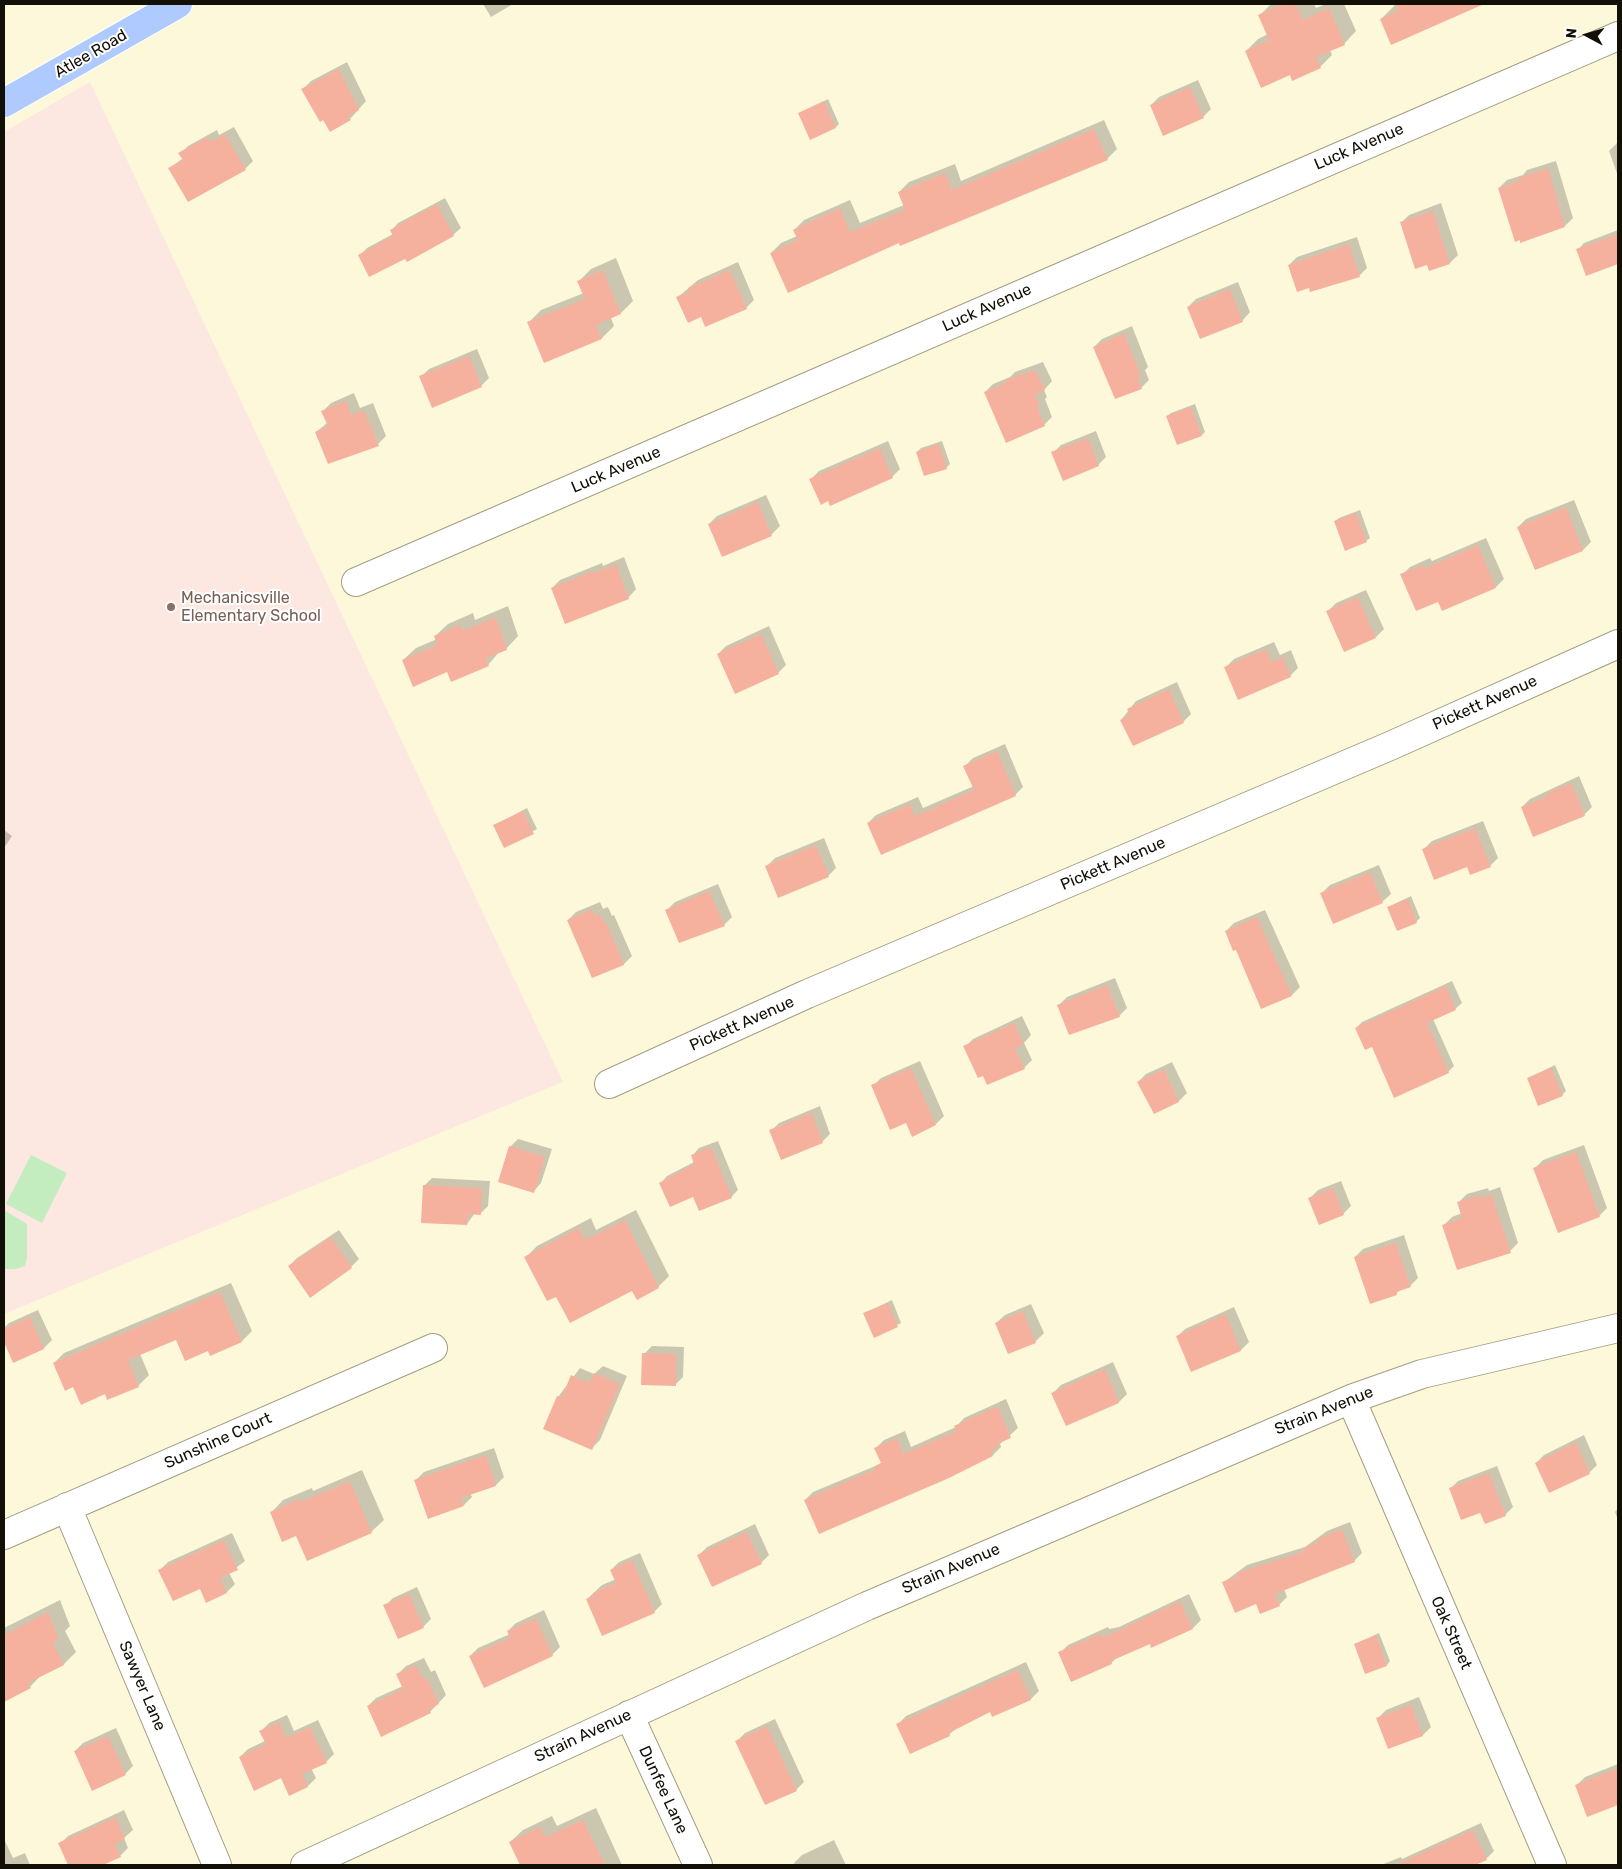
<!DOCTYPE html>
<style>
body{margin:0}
#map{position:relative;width:1622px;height:1869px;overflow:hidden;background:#fef8db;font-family:Rubik,sans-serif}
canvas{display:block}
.frame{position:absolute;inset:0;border:5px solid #110f06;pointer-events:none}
.north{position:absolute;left:1562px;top:10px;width:50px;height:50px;-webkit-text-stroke:4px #fff;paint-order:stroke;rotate:276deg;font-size:14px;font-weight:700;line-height:20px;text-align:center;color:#110f06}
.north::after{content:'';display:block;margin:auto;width:18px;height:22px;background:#110f06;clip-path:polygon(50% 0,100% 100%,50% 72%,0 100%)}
</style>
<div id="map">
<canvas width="1622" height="1869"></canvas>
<div class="frame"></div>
<div class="north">N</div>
</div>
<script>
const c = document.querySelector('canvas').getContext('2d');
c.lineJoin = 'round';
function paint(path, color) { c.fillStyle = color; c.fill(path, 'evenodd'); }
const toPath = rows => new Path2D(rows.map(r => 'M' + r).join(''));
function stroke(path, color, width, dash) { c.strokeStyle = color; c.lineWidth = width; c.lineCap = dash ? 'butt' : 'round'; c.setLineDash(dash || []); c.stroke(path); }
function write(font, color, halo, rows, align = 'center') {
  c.font = font + ' Rubik,sans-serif'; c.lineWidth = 4; c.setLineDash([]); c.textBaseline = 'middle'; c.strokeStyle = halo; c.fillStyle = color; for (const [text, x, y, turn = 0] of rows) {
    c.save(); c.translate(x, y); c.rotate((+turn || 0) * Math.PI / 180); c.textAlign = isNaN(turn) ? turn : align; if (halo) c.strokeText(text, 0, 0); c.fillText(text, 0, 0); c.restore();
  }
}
const education = toPath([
 [90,82,563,1082,4,1314,4,132]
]);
const green = toPath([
 [31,1155,67,1173,42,1223,6,1204],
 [4,1210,27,1224,27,1258,25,1266,16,1269,4,1269]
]);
const shadow = toPath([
 [483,4,513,4,491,17],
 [1271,4,1314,4,1316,8,1326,4,1344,4,1356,31,1344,44,1330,50,1332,55,1320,67,1290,74,1246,51,1258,39,1268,34,1260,15],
 [1396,4,1474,4,1381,19],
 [347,62,366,101,350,119,303,89,311,81],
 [1198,80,1211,109,1203,117,1151,105,1159,97],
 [828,99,839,124,836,127,800,113],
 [1104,120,1117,149,1107,159,900,241,771,253,781,243,797,236,794,230,804,220,850,200,860,223,904,205,899,192,909,182,955,164,961,181],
 [234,127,253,161,245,169,170,168,183,158,180,154,188,146,217,130,219,135],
 [1617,143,1618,143,1618,176,1609,151],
 [1556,161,1573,218,1565,226,1499,188,1507,180,1523,175,1527,170],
 [445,198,461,228,453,235,406,257,360,255,367,248,393,234,391,231,398,223],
 [1441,203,1458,255,1450,263,1430,270,1401,223,1409,215],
 [1618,230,1618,263,1586,274,1578,250,1584,243],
 [1357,237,1367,268,1359,276,1310,287,1289,265,1297,257],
 [616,258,633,301,621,313,611,318,614,326,602,338,545,362,528,323,541,310,584,293,579,281,591,269],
 [738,262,754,300,746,308,702,315,678,297,698,280],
 [1238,282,1250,312,1242,321,1188,307,1196,299],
 [1132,326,1148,367,1145,370,1149,380,1141,388,1094,347,1102,339],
 [477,349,489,378,481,386,421,377,429,369],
 [1043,362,1052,381,1044,390,1047,397,1045,399,1052,417,1044,425,985,392,993,384,1010,377,1015,372],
 [354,393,360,408,373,403,386,436,378,444,316,432,327,423,323,411,331,403],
 [1195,404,1205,432,1202,435,1167,416,1171,413],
 [1096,431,1106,457,1098,465,1053,453,1061,445],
 [888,441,900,469,892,477,811,479,819,471],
 [942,441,950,464,946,468,917,452,921,448],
 [766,495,780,526,772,534,723,556,709,524,717,516],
 [1574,500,1591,542,1583,550,1535,569,1518,527,1526,519],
 [1360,510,1370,538,1366,541,1335,521,1339,518],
 [1486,538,1504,579,1496,587,1443,610,1439,600,1402,575,1410,567,1430,558,1432,561],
 [624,557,636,589,628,598,552,588,560,580,602,563,603,566],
 [1366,590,1384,629,1376,637,1328,611,1336,603],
 [508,606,518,636,506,649,500,651,488,665,448,671,403,660,416,648,437,639,435,636,448,624,473,613,475,620],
 [769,626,786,665,778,673,718,654,726,646],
 [1274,642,1280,655,1291,650,1298,668,1290,676,1226,667,1234,659],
 [1177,682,1191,714,1183,722,1121,720,1136,701],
 [1005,744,1023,787,1015,795,881,853,868,823,876,815,918,797,923,808,974,786,965,766,973,758],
 [1579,776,1592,807,1584,815,1522,807,1530,799],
 [527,808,537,829,505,846,495,825],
 [1483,821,1498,858,1490,866,1468,865,1424,849,1432,841],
 [4,830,12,836,4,848],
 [824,838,836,868,828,876,767,866,775,858],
 [1379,865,1391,894,1382,902,1322,893,1330,885],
 [718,884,732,917,724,925,667,910,675,902],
 [1411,896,1420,918,1416,922,1388,907],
 [600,902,603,909,608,907,612,916,614,915,632,956,624,964,593,977,568,920,576,912],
 [1265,910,1300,987,1292,995,1262,1007,1237,948,1226,931,1234,923],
 [1115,978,1127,1008,1119,1016,1059,1005,1067,997],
 [1452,981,1462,1003,1455,1009,1433,1019,1454,1066,1448,1072,1372,1045,1356,1028,1362,1022],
 [1022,1016,1031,1035,1024,1043,1032,1060,1024,1068,965,1047,973,1039],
 [920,1061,944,1116,936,1124,912,1135,906,1121,873,1086,881,1078],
 [1172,1062,1187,1093,1179,1101,1154,1112,1138,1082,1146,1074],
 [1555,1065,1566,1091,1562,1095,1528,1078],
 [820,1106,830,1134,822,1142,771,1131,779,1123],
 [518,1139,552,1149,541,1183,533,1192,510,1147],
 [718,1141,738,1190,731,1197,693,1195,660,1184,667,1176,694,1162,692,1156,699,1148],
 [1584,1145,1607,1208,1599,1216,1535,1168,1543,1160],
 [432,1178,490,1181,488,1206,480,1214,475,1213,467,1224,424,1186],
 [1341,1181,1351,1206,1343,1214,1310,1198,1318,1190],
 [1500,1187,1518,1243,1510,1251,1444,1225,1452,1217,1462,1213,1459,1202,1467,1194,1488,1188,1489,1191],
 [636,1210,669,1276,658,1287,557,1295,526,1257,537,1246,591,1218,596,1230],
 [339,1230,359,1259,351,1267,289,1266,297,1258],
 [1404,1235,1418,1278,1410,1286,1401,1289,1396,1294,1355,1257,1363,1249],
 [231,1283,252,1331,242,1341,211,1354,209,1349,177,1338,140,1354,149,1375,138,1386,105,1393,74,1385,54,1363,64,1353],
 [892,1300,901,1323,874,1336,865,1313],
 [1031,1304,1044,1333,1035,1342,1009,1353,996,1323,1005,1315],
 [1234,1307,1249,1342,1241,1350,1192,1370,1177,1337,1185,1329],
 [38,1310,52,1340,44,1348,14,1361,4,1339,4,1328,9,1323],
 [652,1346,684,1347,683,1377,675,1385,644,1354],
 [1113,1362,1127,1394,1119,1402,1067,1424,1053,1393,1061,1385],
 [603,1366,627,1376,600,1440,592,1448,558,1397,580,1368,594,1374],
 [1006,1399,1018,1428,1000,1444,1001,1447,993,1455,805,1500,813,1492,880,1464,882,1462,876,1448,884,1440,905,1431,911,1447,956,1427,964,1418],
 [1584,1435,1597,1465,1589,1473,1536,1463,1544,1455],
 [494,1448,504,1477,496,1485,470,1493,472,1497,464,1505,416,1480,424,1472],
 [1497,1466,1513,1507,1505,1515,1481,1511,1450,1489,1458,1481],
 [362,1470,384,1520,371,1532,296,1534,271,1513,283,1500,312,1488,313,1491],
 [1618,1508,1618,1520,1615,1512],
 [1350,1522,1362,1553,1354,1561,1284,1589,1287,1597,1279,1605,1257,1603,1224,1582,1247,1565,1305,1547,1327,1531],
 [755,1524,769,1555,761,1563,699,1555,707,1547],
 [232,1533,245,1561,229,1573,235,1584,227,1592,206,1601,200,1587,160,1570,168,1562],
 [640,1553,662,1604,654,1612,587,1599,602,1585,616,1579,611,1570,619,1562],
 [417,1587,431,1619,423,1627,385,1606,393,1598],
 [1189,1594,1201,1620,1193,1628,1152,1647,1150,1643,1119,1656,1111,1663,1060,1653,1068,1645,1108,1627,1109,1629,1119,1627],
 [60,1600,70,1626,65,1631,76,1652,64,1664,42,1674,30,1687,4,1701,4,1628],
 [544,1610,560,1647,552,1655,470,1656,478,1648,510,1634,508,1631,516,1623],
 [1379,1633,1390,1661,1387,1665,1355,1644],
 [424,1658,431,1672,435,1670,446,1695,430,1712,368,1706,376,1698,403,1686,398,1674,406,1666],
 [1026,1662,1039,1691,1031,1699,992,1715,990,1710,957,1727,949,1735,898,1724,906,1716],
 [1419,1697,1431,1727,1423,1735,1389,1747,1378,1718,1386,1710],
 [287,1715,294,1731,318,1720,334,1754,326,1762,311,1768,316,1778,308,1786,290,1794,282,1777,240,1757,248,1749,265,1741,261,1731,269,1723],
 [775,1719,804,1782,796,1790,737,1741,745,1733],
 [116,1728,133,1766,125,1774,75,1751,83,1743],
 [1618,1764,1618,1804,1588,1815,1577,1785,1585,1777],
 [596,1808,622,1865,521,1865,510,1842,523,1830,552,1816,557,1826],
 [124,1810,133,1830,124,1838,128,1848,120,1856,100,1865,70,1865,60,1844,68,1836],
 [1481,1823,1494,1851,1486,1859,1471,1865,1381,1865,1401,1857,1402,1859],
 [4,1839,13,1858,25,1853,30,1865,4,1865],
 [834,1840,846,1865,795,1865,794,1863,802,1855]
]);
const building = toPath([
 [1282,4,1296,4,1303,20,1329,8,1345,45,1316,57,1321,68,1292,81,1290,75,1261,88,1245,51,1269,40,1258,15],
 [1395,4,1484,4,1391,45,1380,19,1398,11],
 [339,69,359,110,348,116,351,120,330,132,323,120,320,122,301,89],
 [1190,87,1204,118,1163,136,1150,105],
 [824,101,836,128,810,140,798,113],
 [1094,129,1108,160,900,246,899,243,788,293,770,253,798,240,793,230,840,208,850,232,905,210,898,192,945,173,952,190],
 [225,134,246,170,188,202,168,168,183,160,178,153,208,137,211,142],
 [1548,168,1565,227,1520,243,1520,240,1515,242,1498,188,1519,181,1518,178],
 [437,204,454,236,407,262,405,259,369,277,358,255,393,236,390,230],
 [1433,211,1450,264,1429,271,1427,265,1415,269,1400,222],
 [1618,234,1618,264,1586,276,1576,249],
 [1349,244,1360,277,1310,292,1309,288,1297,292,1288,265],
 [603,270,621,314,596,325,602,339,544,363,527,322,585,299,577,281],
 [730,270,747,309,705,327,701,317,688,323,676,297,690,291,688,288],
 [1230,289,1243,322,1200,339,1187,307],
 [1124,333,1141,376,1137,378,1142,389,1115,399,1093,347],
 [469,356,482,387,432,408,419,376],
 [1035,370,1045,390,1035,395,1040,406,1037,407,1045,426,1006,443,984,392,1006,383,1005,380],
 [346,401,352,415,364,410,379,446,328,464,315,432,328,426,321,411],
 [1191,407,1202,436,1177,445,1166,416],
 [1088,438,1099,466,1063,481,1051,452],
 [939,444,947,469,924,476,916,452],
 [880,448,893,478,830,506,828,501,821,505,809,479],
 [758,502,772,536,722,557,708,524],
 [1566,507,1583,551,1535,570,1517,527],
 [1356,513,1367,542,1345,551,1334,521],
 [1478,545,1496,588,1442,611,1438,602,1416,611,1400,574,1422,565,1424,569],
 [616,564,629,599,565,624,551,588,593,571,595,573],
 [1358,597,1376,638,1344,652,1326,611],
 [496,617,507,650,486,658,489,666,451,682,447,672,413,687,402,660,437,645,434,636,460,625,463,631],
 [761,634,779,674,735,694,717,654],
 [1266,649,1272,662,1283,657,1291,677,1238,700,1224,667],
 [1169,689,1184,723,1133,746,1120,720,1130,715,1127,709],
 [997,751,1016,796,881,855,867,823,910,804,915,816,974,790,963,766],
 [1571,783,1585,816,1533,837,1521,807,1548,796,1547,793],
 [523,811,534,834,504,848,493,825],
 [1475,828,1491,867,1470,875,1467,867,1434,880,1422,849],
 [816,845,829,877,778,898,765,866],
 [1370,872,1383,903,1333,924,1320,893],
 [709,891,725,926,679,943,665,910],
 [1408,899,1417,923,1397,931,1387,907],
 [592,909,595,916,600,914,604,923,606,922,624,965,592,978,567,920],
 [1257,917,1292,996,1261,1009,1236,950,1233,951,1225,931],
 [1107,985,1120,1017,1069,1035,1057,1005],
 [1446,986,1456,1010,1427,1023,1449,1073,1394,1098,1372,1047,1365,1050,1355,1028],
 [1014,1023,1024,1044,1015,1049,1025,1069,987,1085,983,1076,978,1078,963,1046],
 [911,1068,936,1125,912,1137,906,1123,890,1130,871,1085],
 [1551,1068,1563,1096,1538,1106,1527,1078],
 [1164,1069,1179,1102,1154,1114,1137,1082],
 [812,1113,823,1143,781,1160,769,1130],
 [509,1146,545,1157,534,1193,498,1182],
 [711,1147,732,1198,699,1211,693,1197,670,1207,659,1183,694,1164,691,1155],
 [1576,1152,1600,1217,1558,1233,1533,1168],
 [423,1185,482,1188,481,1215,468,1214,467,1225,421,1223],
 [1333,1188,1344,1215,1319,1225,1308,1198],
 [1480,1195,1481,1198,1492,1195,1511,1253,1457,1270,1442,1225,1462,1218,1457,1202],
 [625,1220,659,1288,637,1300,632,1291,570,1323,556,1297,547,1301,524,1257,579,1228,585,1240],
 [331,1237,352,1268,310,1298,288,1266],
 [1396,1243,1411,1287,1396,1292,1397,1295,1370,1304,1354,1257],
 [220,1292,242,1342,210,1356,208,1351,185,1361,176,1340,128,1360,139,1387,107,1400,105,1394,81,1405,73,1387,65,1391,53,1363],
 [888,1303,898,1327,874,1338,863,1313],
 [1023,1311,1036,1343,1008,1354,995,1323],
 [1226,1314,1241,1351,1191,1372,1176,1336],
 [30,1317,44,1349,13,1363,4,1342,4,1329],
 [642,1353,676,1354,676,1386,641,1385],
 [1105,1369,1119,1403,1066,1426,1051,1393],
 [594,1373,620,1384,592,1450,543,1429,557,1396,562,1397,571,1375,589,1383],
 [998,1406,1011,1438,997,1444,999,1447,991,1451,993,1456,949,1478,819,1534,804,1500,876,1469,875,1466,881,1463,874,1448,897,1438,903,1454,957,1431,954,1426],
 [1576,1442,1590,1474,1549,1493,1535,1463],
 [486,1455,496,1486,461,1498,464,1506,428,1519,414,1480],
 [1489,1473,1506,1516,1485,1524,1480,1513,1461,1520,1449,1488],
 [350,1481,372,1533,307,1561,296,1536,282,1542,270,1512,299,1499,301,1502],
 [1342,1529,1355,1562,1275,1594,1280,1606,1260,1614,1256,1604,1235,1613,1222,1582,1238,1576,1237,1573,1303,1552,1302,1549,1319,1542,1317,1539],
 [747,1532,762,1564,712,1587,697,1555],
 [224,1540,238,1570,220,1578,227,1593,206,1603,200,1589,173,1601,158,1570],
 [632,1560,655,1613,602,1636,586,1599,595,1595,593,1593,616,1583,610,1570],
 [409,1594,424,1628,398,1639,383,1605],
 [1180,1601,1193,1629,1151,1648,1150,1644,1111,1661,1112,1664,1071,1682,1058,1652,1100,1634,1101,1637,1109,1635],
 [48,1612,59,1640,53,1643,64,1665,28,1683,31,1688,4,1702,4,1635],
 [536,1618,553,1656,484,1688,469,1656,510,1638,507,1631],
 [1376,1635,1387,1666,1365,1674,1354,1644],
 [416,1665,423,1679,427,1678,439,1704,429,1709,431,1713,381,1737,367,1706,403,1689,396,1674],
 [1018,1670,1031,1700,992,1717,990,1712,949,1733,950,1736,910,1754,896,1724],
 [1411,1705,1423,1736,1388,1749,1376,1718],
 [279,1722,286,1738,310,1727,327,1763,302,1774,308,1787,289,1796,281,1778,254,1791,239,1757,266,1744,259,1731],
 [767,1726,797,1791,765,1805,735,1741],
 [108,1736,126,1775,92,1791,74,1751],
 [1618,1768,1618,1805,1587,1817,1575,1785],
 [116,1817,125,1839,115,1844,121,1857,103,1865,68,1865,58,1843],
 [583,1820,605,1865,520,1865,509,1842,540,1827,545,1837],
 [1473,1830,1487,1860,1475,1865,1396,1865]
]);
const minor = toPath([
 [356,582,1618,36],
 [609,1084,807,994,1390,746,1618,644],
 [1351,1399,1552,1865],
 [67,1507,217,1865],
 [4,1535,433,1348],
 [629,1715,698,1865],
 [305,1865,867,1606,1351,1399,1422,1374,1618,1328]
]);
const major = toPath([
 [4,103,178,4]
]);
const markers = [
 [171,607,5,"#8d6e63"]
];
const streetNames = [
 ["Atlee Road",91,54,-30],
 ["Luck Avenue",1359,147,-23],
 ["Luck Avenue",987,308,-24],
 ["Luck Avenue",616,470,-23],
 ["Pickett Avenue",1485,703,-24],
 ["Pickett Avenue",1113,864,-23],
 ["Pickett Avenue",742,1024,-24],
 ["Strain Avenue",1324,1411,-22],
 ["Sunshine Court",218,1441,-24],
 ["Strain Avenue",951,1569,-23],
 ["Oak Street",1451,1633,66],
 ["Sawyer Lane",142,1686,67],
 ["Strain Avenue",583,1736,-25],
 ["Dunfee Lane",663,1790,65]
];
const educationNames = [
 ["Mechanicsville",181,598],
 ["Elementary School",181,616]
];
paint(education, '#fce8e1');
paint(green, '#c3edbe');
paint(shadow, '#0003');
paint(building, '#f5b19e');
stroke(minor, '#a39d82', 30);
stroke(major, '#fff', 30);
stroke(minor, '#fff', 28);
stroke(major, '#afcafe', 28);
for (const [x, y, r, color] of markers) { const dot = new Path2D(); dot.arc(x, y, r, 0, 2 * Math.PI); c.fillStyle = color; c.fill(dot); stroke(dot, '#fff', 2); }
write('16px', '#110f06', '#fff', streetNames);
write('16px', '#785e54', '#fff', educationNames, 'left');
</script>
